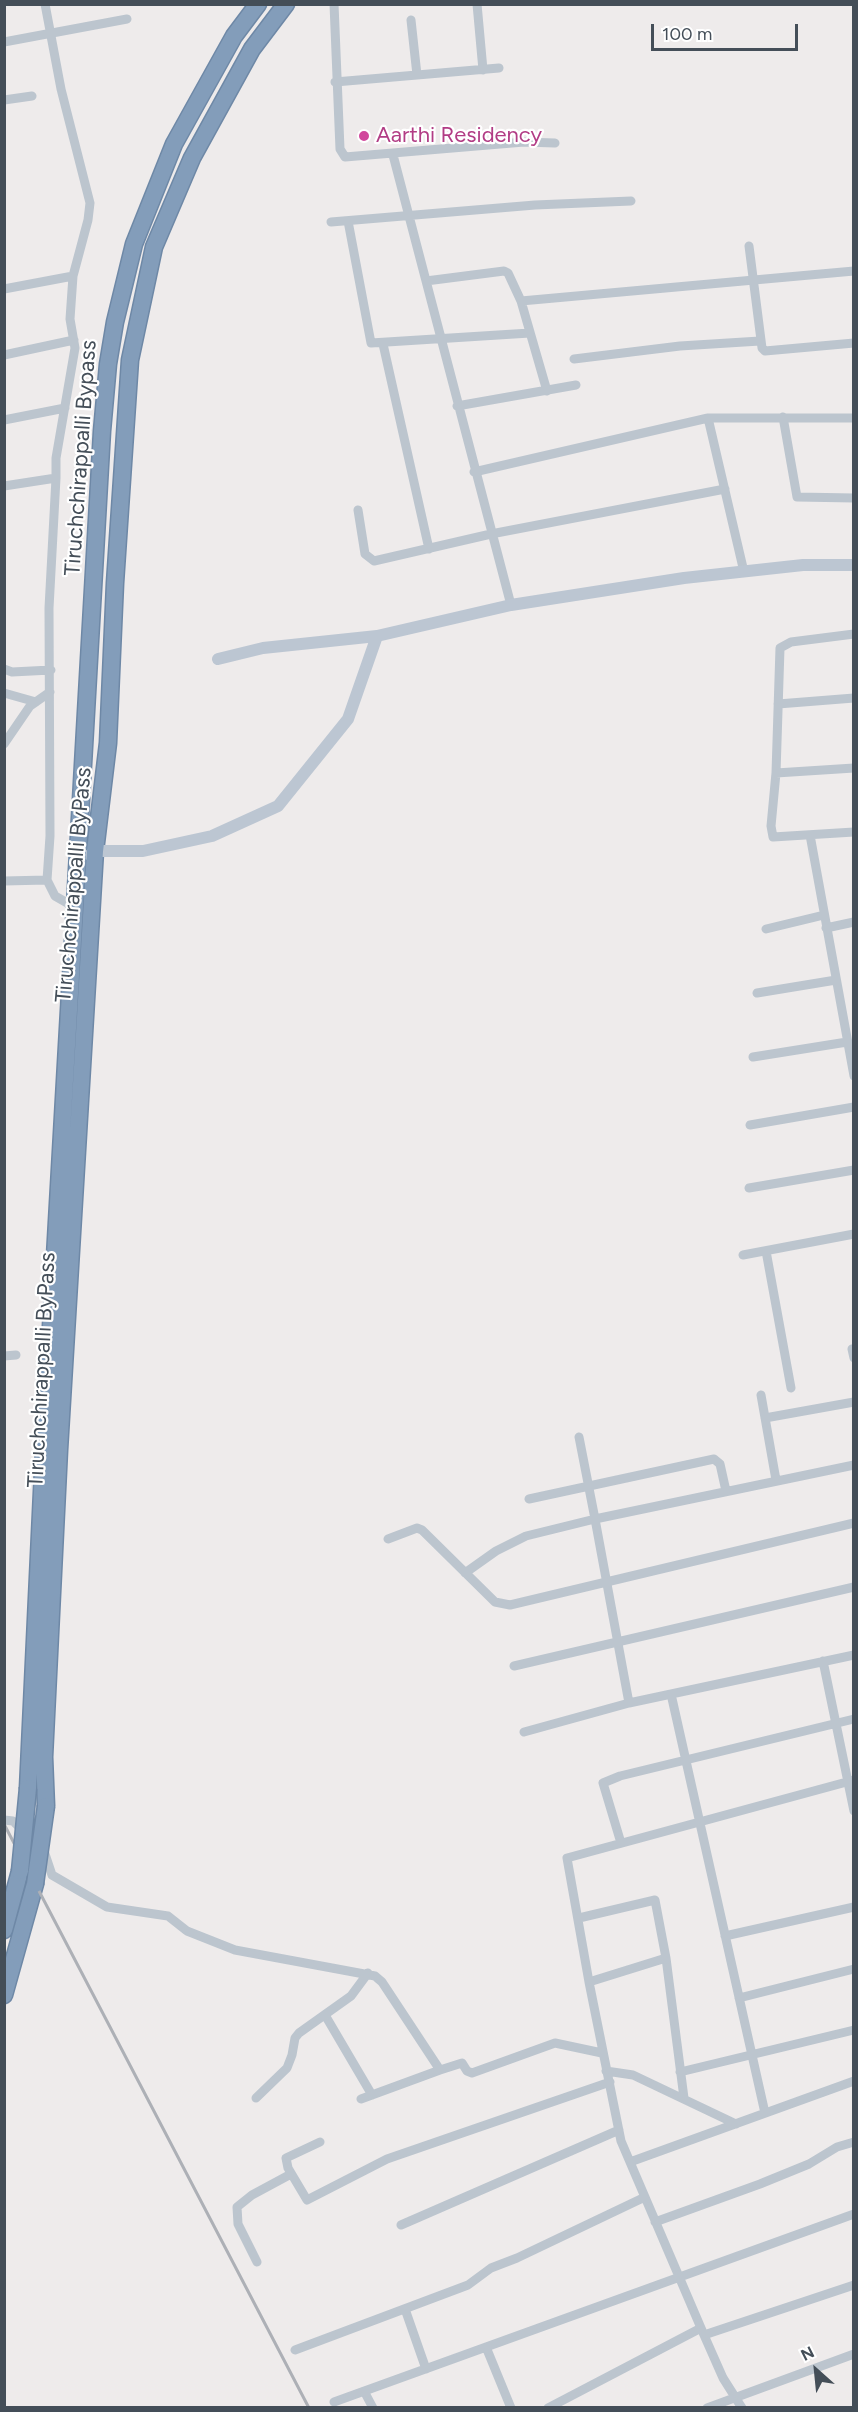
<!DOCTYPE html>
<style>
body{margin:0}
#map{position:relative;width:858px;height:2412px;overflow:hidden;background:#eeebeb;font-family:Figtree,sans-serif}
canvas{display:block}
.frame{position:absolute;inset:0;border:6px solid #444e58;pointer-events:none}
.north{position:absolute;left:786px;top:2340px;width:60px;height:60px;-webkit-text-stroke:4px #fff;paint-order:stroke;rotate:333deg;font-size:16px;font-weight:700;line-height:24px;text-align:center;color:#444e58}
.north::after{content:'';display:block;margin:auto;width:21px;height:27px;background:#444e58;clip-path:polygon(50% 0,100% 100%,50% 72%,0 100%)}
.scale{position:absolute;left:651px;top:24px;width:147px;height:27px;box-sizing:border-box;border:3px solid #444e58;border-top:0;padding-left:8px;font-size:18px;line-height:21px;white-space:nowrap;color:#444e58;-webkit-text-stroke:4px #fff;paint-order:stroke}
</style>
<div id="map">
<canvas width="858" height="2412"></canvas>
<div class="frame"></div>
<div class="north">N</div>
<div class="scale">100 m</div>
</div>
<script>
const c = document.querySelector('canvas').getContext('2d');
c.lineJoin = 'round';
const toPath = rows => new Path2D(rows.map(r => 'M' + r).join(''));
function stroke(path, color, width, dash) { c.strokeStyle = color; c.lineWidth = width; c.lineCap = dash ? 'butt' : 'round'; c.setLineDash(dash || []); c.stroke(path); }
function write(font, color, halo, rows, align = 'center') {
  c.font = font + ' Figtree,sans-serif'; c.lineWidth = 4.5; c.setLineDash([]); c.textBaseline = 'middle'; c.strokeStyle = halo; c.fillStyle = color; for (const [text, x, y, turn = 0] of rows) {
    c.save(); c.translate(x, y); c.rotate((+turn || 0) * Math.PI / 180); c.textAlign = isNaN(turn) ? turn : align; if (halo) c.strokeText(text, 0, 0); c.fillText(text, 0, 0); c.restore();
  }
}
const street = toPath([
 [334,4,340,149,345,157,524,142,555,143],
 [477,4,483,70],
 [411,20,417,75],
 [4,42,127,19],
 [335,82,499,68],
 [4,100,32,96],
 [393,155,511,605],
 [348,221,371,343,530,333],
 [331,222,535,205,631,201],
 [749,246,762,348,765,351,854,343],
 [426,281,504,271,508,273,521,301,547,391],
 [4,289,73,276],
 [521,301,854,271],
 [383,344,429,549],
 [4,355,74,340],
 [574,359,680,346,760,341],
 [457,406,576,385],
 [783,417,797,497,854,498],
 [708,418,744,572],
 [4,420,65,408],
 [474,472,708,418,854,418],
 [56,478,49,608,50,836,47,880,55,896,76,908],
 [4,486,56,478,56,458,75,348,70,319,73,276,88,220,90,203,61,89,45,4],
 [358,510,365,554,374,561,491,534,725,489],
 [854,634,791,642,780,648,776,773,771,826,773,837,854,832],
 [4,669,12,672,51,670],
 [4,693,36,702],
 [778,704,854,698],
 [4,744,30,706,50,692],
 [776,773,854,768],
 [810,835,854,1076],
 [4,881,47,880],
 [826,928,854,922],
 [766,929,824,915],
 [757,993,836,980],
 [753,1057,847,1042],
 [750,1125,854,1107],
 [749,1188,854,1170],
 [766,1251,791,1388],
 [743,1255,854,1234],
 [852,1349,854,1358],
 [4,1356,16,1355],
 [761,1395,776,1480],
 [765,1418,854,1402],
 [529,1499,714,1459,720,1464,726,1491],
 [388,1539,417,1528,422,1530,495,1602,510,1605,854,1523],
 [465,1573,496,1551,526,1536,595,1519,579,1437],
 [823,1661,854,1811],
 [514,1666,854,1587],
 [671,1694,765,2113],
 [629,1703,595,1519,854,1465],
 [524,1732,629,1703,854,1655],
 [4,1820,13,1821,44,1851,52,1875,107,1907,168,1916,187,1931,235,1950,375,1976,382,1982,440,2070,462,2063,467,2071,472,2073,555,2043,602,2053],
 [621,1843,603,1783,620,1776,854,1719],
 [579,1918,655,1900,666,1958,684,2098],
 [725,1936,854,1907],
 [589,1982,666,1958],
 [739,1998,854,1969],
 [325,2015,372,2095],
 [606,2071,633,2075,736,2124],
 [680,2072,854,2030],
 [256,2098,287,2068,292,2055,295,2038,299,2033,351,1996,368,1973],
 [361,2099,440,2070],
 [320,2142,286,2158,288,2168,307,2200,387,2159,610,2082],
 [630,2162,854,2081],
 [655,2222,760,2184,809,2164,837,2147,854,2142],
 [401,2225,619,2130],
 [257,2262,238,2224,237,2207,252,2195,291,2174],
 [405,2309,426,2369],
 [704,2335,854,2285],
 [486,2347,511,2408],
 [295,2350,468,2285,491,2268,517,2258,645,2197],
 [364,2391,373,2408],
 [334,2402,854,2214],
 [548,2408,701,2328],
 [707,2408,854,2354],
 [742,2408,723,2378,704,2335,621,2141,589,1982,567,1858,854,1780]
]);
const secondary = toPath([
 [218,659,263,648,377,636,511,605,684,578,803,565,854,565],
 [90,855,95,851,143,851,212,836,278,806,348,719,377,636]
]);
const highway = toPath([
 [28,1788,44,1449,102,431,108,364,115,322,134,244,174,144,234,36,258,4],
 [46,1806,44,1757,59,1450,95,851,108,743,115,583,130,360,154,247,192,158,252,49,286,4],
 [4,1930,20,1871],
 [4,1995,35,1884]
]);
const rail = toPath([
 [4,1824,309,2408]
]);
const highwayBridge = toPath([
 [20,1871,28,1788],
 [35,1884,46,1806]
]);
const markers = [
 [364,136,6,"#d1479c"]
];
const hotelNames = [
 ["Aarthi Residency",376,136]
];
const streetNames = [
 ["Tiruchchirappalli Bypass",81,458,-86],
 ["Tiruchchirappalli ByPass",74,885,-85],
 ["Tiruchchirappalli ByPass",42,1370,-87]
];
stroke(highway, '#6e88a6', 19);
stroke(street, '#bcc5ce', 9);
stroke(secondary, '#bcc6d2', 12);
stroke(highway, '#839dba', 16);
stroke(rail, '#adb0b6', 3);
stroke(highwayBridge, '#6e88a6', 19, []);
stroke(highwayBridge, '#839dba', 16);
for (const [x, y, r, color] of markers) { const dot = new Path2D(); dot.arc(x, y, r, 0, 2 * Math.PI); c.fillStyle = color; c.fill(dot); stroke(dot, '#fff', 2); }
write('22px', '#b23c85', '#fff', hotelNames, 'left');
write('22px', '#444e58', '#fff', streetNames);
</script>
